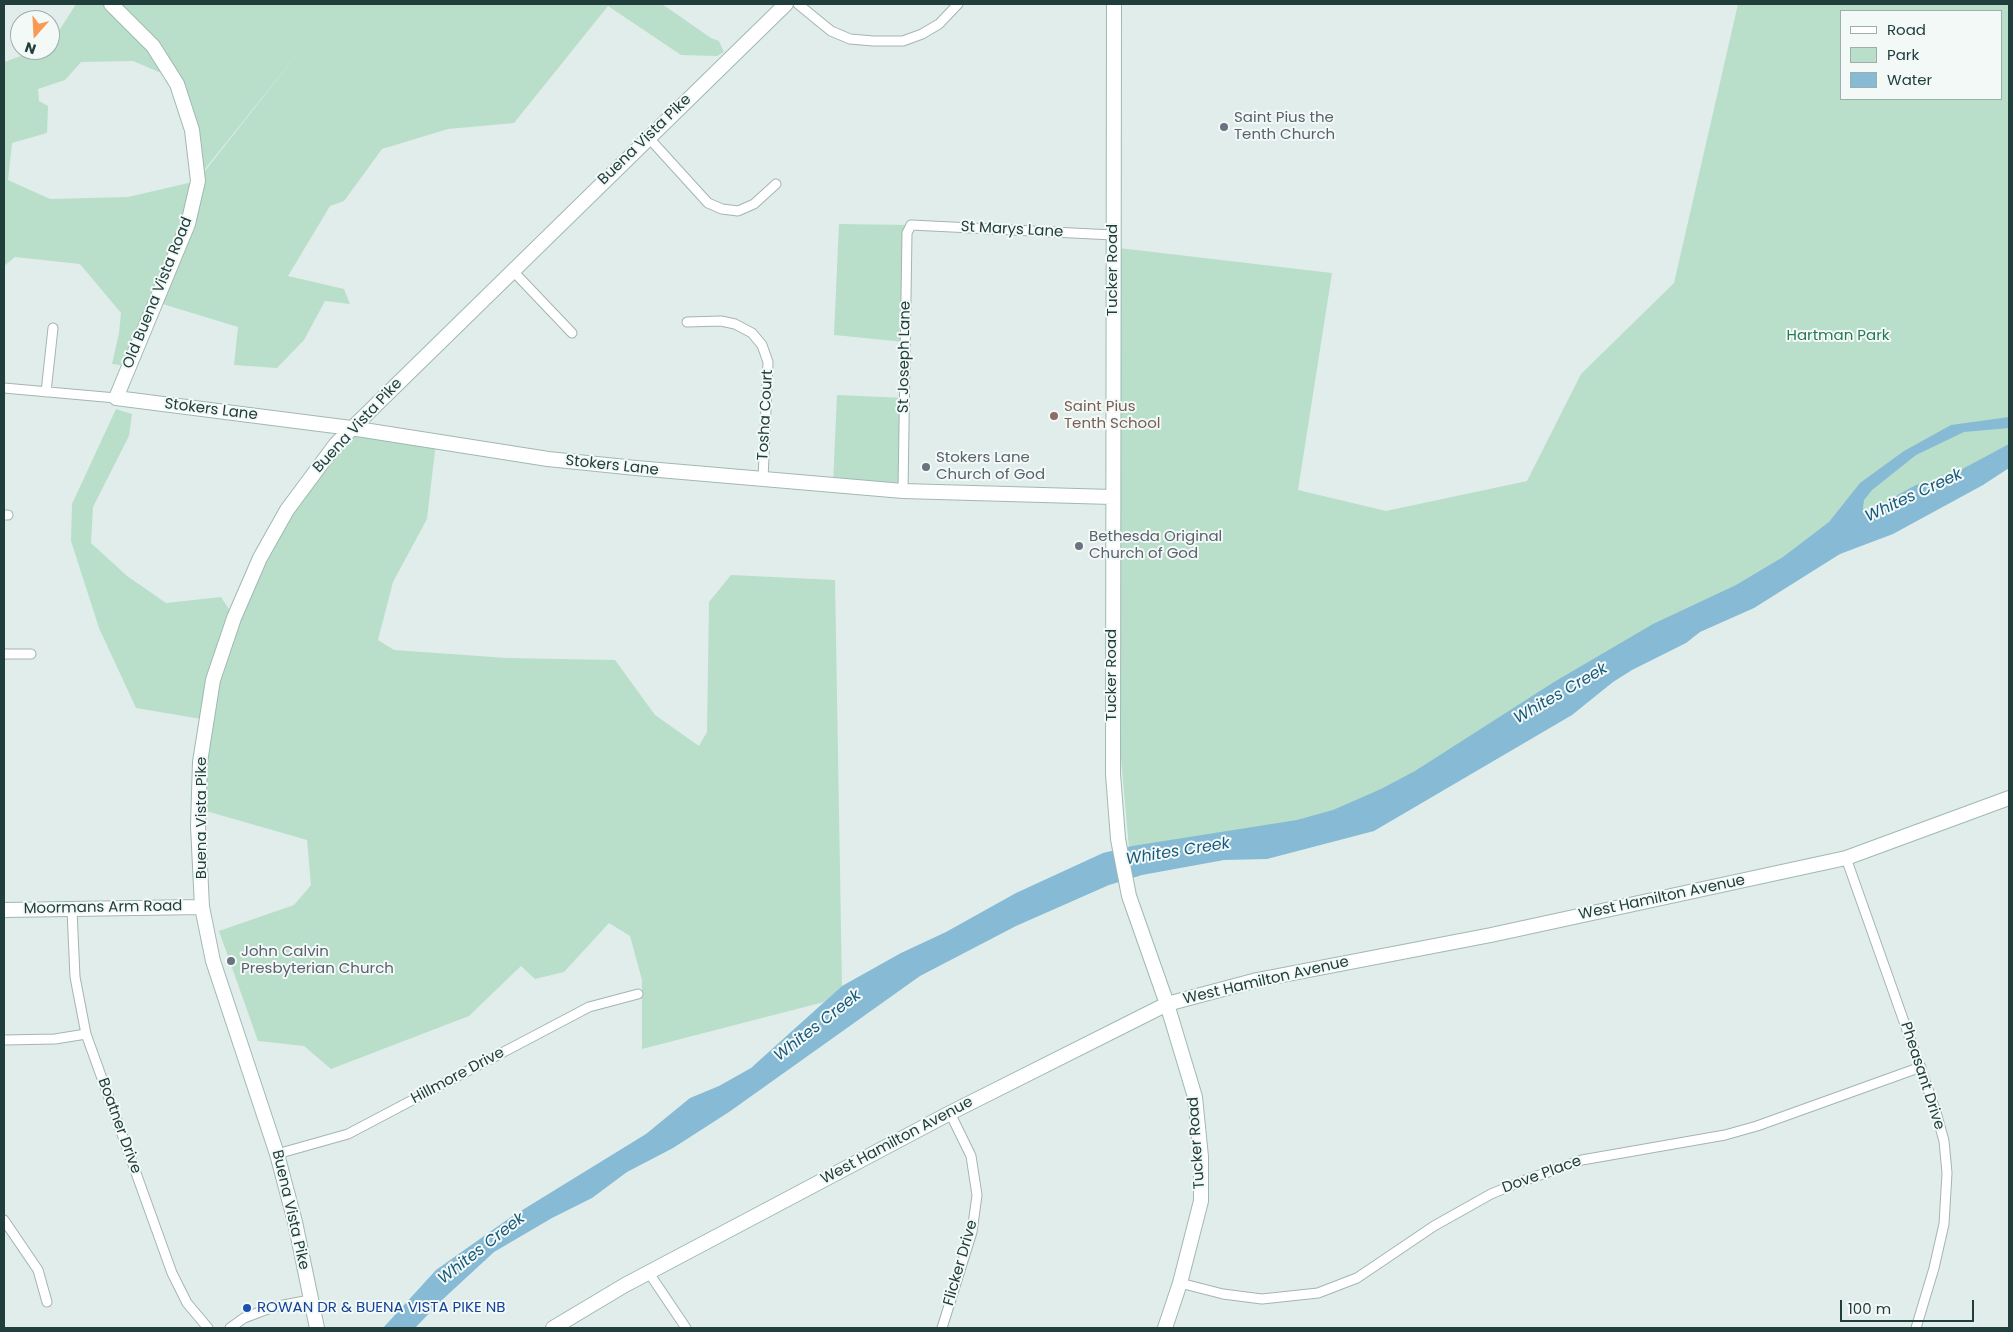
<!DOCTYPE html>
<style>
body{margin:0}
#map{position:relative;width:2013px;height:1332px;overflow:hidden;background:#e1edea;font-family:Poppins,sans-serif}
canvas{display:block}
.frame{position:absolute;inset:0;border:5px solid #203e3c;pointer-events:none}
.legend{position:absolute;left:1840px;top:10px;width:162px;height:90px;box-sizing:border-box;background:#f2f9f7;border:1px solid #9eaeac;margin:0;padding:6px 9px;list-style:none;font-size:15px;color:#203e3c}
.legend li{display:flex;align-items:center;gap:10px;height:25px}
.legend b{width:25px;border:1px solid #9eaeac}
.north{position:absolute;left:10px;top:10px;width:50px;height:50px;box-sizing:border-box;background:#f2f9f7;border:1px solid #9eaeac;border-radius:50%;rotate:199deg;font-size:14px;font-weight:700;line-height:20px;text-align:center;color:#203e3c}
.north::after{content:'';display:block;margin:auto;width:18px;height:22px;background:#fa9952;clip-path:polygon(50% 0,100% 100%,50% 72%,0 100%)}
.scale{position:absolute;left:1840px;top:1300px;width:134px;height:22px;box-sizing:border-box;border:2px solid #203e3c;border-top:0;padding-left:6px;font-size:15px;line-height:18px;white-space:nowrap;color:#203e3c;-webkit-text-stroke:4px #f2f9f7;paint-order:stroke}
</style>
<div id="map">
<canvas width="2013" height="1332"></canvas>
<div class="frame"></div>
<ul class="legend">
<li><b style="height:6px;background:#fff"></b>Road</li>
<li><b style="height:14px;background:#b9dfca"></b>Park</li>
<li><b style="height:14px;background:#86bad5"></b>Water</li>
</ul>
<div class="north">N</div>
<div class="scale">100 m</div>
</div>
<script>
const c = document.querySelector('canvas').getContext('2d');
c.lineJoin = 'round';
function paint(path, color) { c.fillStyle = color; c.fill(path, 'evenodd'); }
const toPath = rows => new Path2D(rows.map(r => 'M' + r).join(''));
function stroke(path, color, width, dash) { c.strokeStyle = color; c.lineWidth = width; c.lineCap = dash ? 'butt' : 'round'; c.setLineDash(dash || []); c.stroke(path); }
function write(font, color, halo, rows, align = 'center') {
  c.font = font + ' Poppins,sans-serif'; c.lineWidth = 4; c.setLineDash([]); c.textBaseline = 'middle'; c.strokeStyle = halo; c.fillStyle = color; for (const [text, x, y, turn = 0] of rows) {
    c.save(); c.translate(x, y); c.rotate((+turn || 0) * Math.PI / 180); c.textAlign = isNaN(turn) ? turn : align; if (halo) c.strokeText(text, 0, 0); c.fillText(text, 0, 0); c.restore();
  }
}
const green = toPath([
 [76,4,662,4,711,38,719,41,724,52,717,56,681,55,608,6,514,123,448,129,382,149,344,201,330,206,288,276,344,289,350,304,325,301,304,340,277,368,234,365,238,327,156,302,129,366,112,364,119,333,121,313,80,264,15,257,4,266,4,62,38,50,50,50,50,45],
 [301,49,197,181,128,197,50,199,8,180,12,143,47,133,48,106,39,101,38,89,65,80,81,62,133,61,173,78,197,179],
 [1738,4,2009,4,2009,451,1509,733,1314,822,1129,848,1117,714,1119,248,1332,273,1298,490,1386,511,1527,481,1581,374,1674,283],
 [1842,11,2002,11,2002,99,1842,99],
 [839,224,911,225,905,342,834,335],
 [837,395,905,398,903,491,833,485],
 [116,409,132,414,129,436,93,507,91,543,127,576,166,603,221,597,234,617,260,558,351,428,436,442,427,519,393,582,378,640,394,650,507,658,615,660,655,715,699,746,707,732,709,602,731,575,835,580,842,986,824,1002,642,1049,642,980,630,936,609,923,564,972,535,979,521,966,469,1016,331,1069,304,1046,258,1041,219,931,294,905,311,885,307,840,199,809,207,720,136,708,99,628,71,541,72,504]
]);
const water = toPath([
 [2009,417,2009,428,1964,432,1916,455,1872,490,1864,500,1863,508,1865,512,1872,512,1901,493,1916,485,1953,474,2009,444,2009,468,1983,485,1893,534,1840,554,1754,608,1700,632,1686,643,1632,670,1613,682,1572,715,1374,831,1267,859,1224,860,1142,875,1109,885,1016,926,920,976,729,1112,673,1148,627,1172,592,1198,552,1218,494,1252,442,1300,415,1328,383,1328,436,1270,511,1217,646,1134,690,1098,719,1086,751,1068,842,986,901,953,946,932,1016,893,1103,853,1132,846,1297,820,1333,810,1381,789,1415,771,1554,682,1653,624,1736,585,1783,557,1829,522,1860,483,1904,451,1951,425]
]);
const street = toPath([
 [798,4,831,31,850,39,873,41,903,41,922,34,939,24,958,4],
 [648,137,708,203,722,209,738,211,754,204,776,184],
 [512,270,572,333],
 [687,322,721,321,735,324,752,333,762,345,768,362,763,479],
 [4,388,116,398],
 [46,392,53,328],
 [903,491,907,233,911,225,1113,235],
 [4,515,8,515],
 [4,654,31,654],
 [1846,858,1936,1112,1944,1141,1947,1173,1944,1224,1934,1268,1916,1328],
 [72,910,75,977,86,1034,172,1273,187,1303,208,1328],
 [4,1040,55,1039,86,1034],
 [277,1154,348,1134,589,1007,638,994],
 [4,1220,38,1270,47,1302],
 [649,1273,686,1328],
 [1180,1283,1223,1294,1262,1299,1318,1293,1357,1278,1434,1226,1491,1194,1520,1182,1582,1160,1725,1135,1757,1126,1921,1067],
 [230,1328,244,1318,273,1307,310,1300],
 [942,1328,972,1232,977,1195,971,1156,950,1113]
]);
const secondary = toPath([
 [111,4,153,46,177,84,192,130,198,181,188,224,116,398,351,428,548,459,636,468,903,491,1112,497],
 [1114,4,1113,774,1118,839,1129,896,1167,1004,1195,1097,1201,1157,1201,1201,1180,1283,1165,1328],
 [4,910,202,907],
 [317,1328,295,1222,277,1154,213,961,202,907,198,826,200,762,213,680,234,618,260,558,287,510,336,444,786,4],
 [553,1328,625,1285,950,1113,1167,1004,1257,980,1491,935,1846,858,2009,798]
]);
const markers = [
 [1224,127,5,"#6b7280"],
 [1054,416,5,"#8d6e63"],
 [926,467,5,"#6b7280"],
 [1079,546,5,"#6b7280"],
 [231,961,5,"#6b7280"],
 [247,1308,5,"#1a4fb4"]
];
const worshipNames = [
 ["Saint Pius the",1234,118],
 ["Tenth Church",1234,135],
 ["Stokers Lane",936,458],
 ["Church of God",936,475],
 ["Bethesda Original",1089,537],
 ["Church of God",1089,554],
 ["John Calvin",241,952],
 ["Presbyterian Church",241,969]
];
const streetNames = [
 ["Buena Vista Pike",645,140,-44],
 ["St Marys Lane",1012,230,3],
 ["Tucker Road",1113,270,-90],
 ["Old Buena Vista Road",158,293,-68],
 ["St Joseph Lane",905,357,-89],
 ["Stokers Lane",211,410,7],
 ["Tosha Court",766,415,-87],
 ["Buena Vista Pike",358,426,-47],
 ["Stokers Lane",612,466,6],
 ["Tucker Road",1112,675,-90],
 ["Buena Vista Pike",202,818,-90],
 ["West Hamilton Avenue",1662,898,-12],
 ["Moormans Arm Road",103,908,-1],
 ["West Hamilton Avenue",1266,981,-13],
 ["Hillmore Drive",458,1076,-28],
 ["Pheasant Drive",1922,1076,72],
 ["Boatner Drive",119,1126,70],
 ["West Hamilton Avenue",897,1141,-28],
 ["Tucker Road",1197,1143,-94],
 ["Dove Place",1542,1175,-20],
 ["Buena Vista Pike",290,1210,77],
 ["Flicker Drive",961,1263,-74]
];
const parkNames = [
 ["Hartman Park",1838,336]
];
const educationNames = [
 ["Saint Pius",1064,407],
 ["Tenth School",1064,424]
];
const transitNames = [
 ["ROWAN DR & BUENA VISTA PIKE NB",257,1308]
];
const waterNames = [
 ["Whites Creek",1914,496,-25],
 ["Whites Creek",1561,694,-30],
 ["Whites Creek",1178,852,-9],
 ["Whites Creek",818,1026,-38],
 ["Whites Creek",482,1249,-38]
];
paint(green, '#b9dfca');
paint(water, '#86bad5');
stroke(street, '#a3b5b2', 11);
stroke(secondary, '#9fb9b4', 16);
stroke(street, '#fff', 9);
stroke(secondary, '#fff', 14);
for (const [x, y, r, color] of markers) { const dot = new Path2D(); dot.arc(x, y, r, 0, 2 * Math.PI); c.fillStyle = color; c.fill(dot); stroke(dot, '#f2f9f7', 2); }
write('15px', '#5b616d', '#f2f9f7', worshipNames, 'left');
write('15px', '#203e3c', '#f2f9f7', streetNames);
write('15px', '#287855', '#f2f9f7', parkNames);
write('15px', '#785e54', '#f2f9f7', educationNames, 'left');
write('15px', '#164399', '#f2f9f7', transitNames, 'left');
write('italic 16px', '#175a7e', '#f2f9f7', waterNames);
</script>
